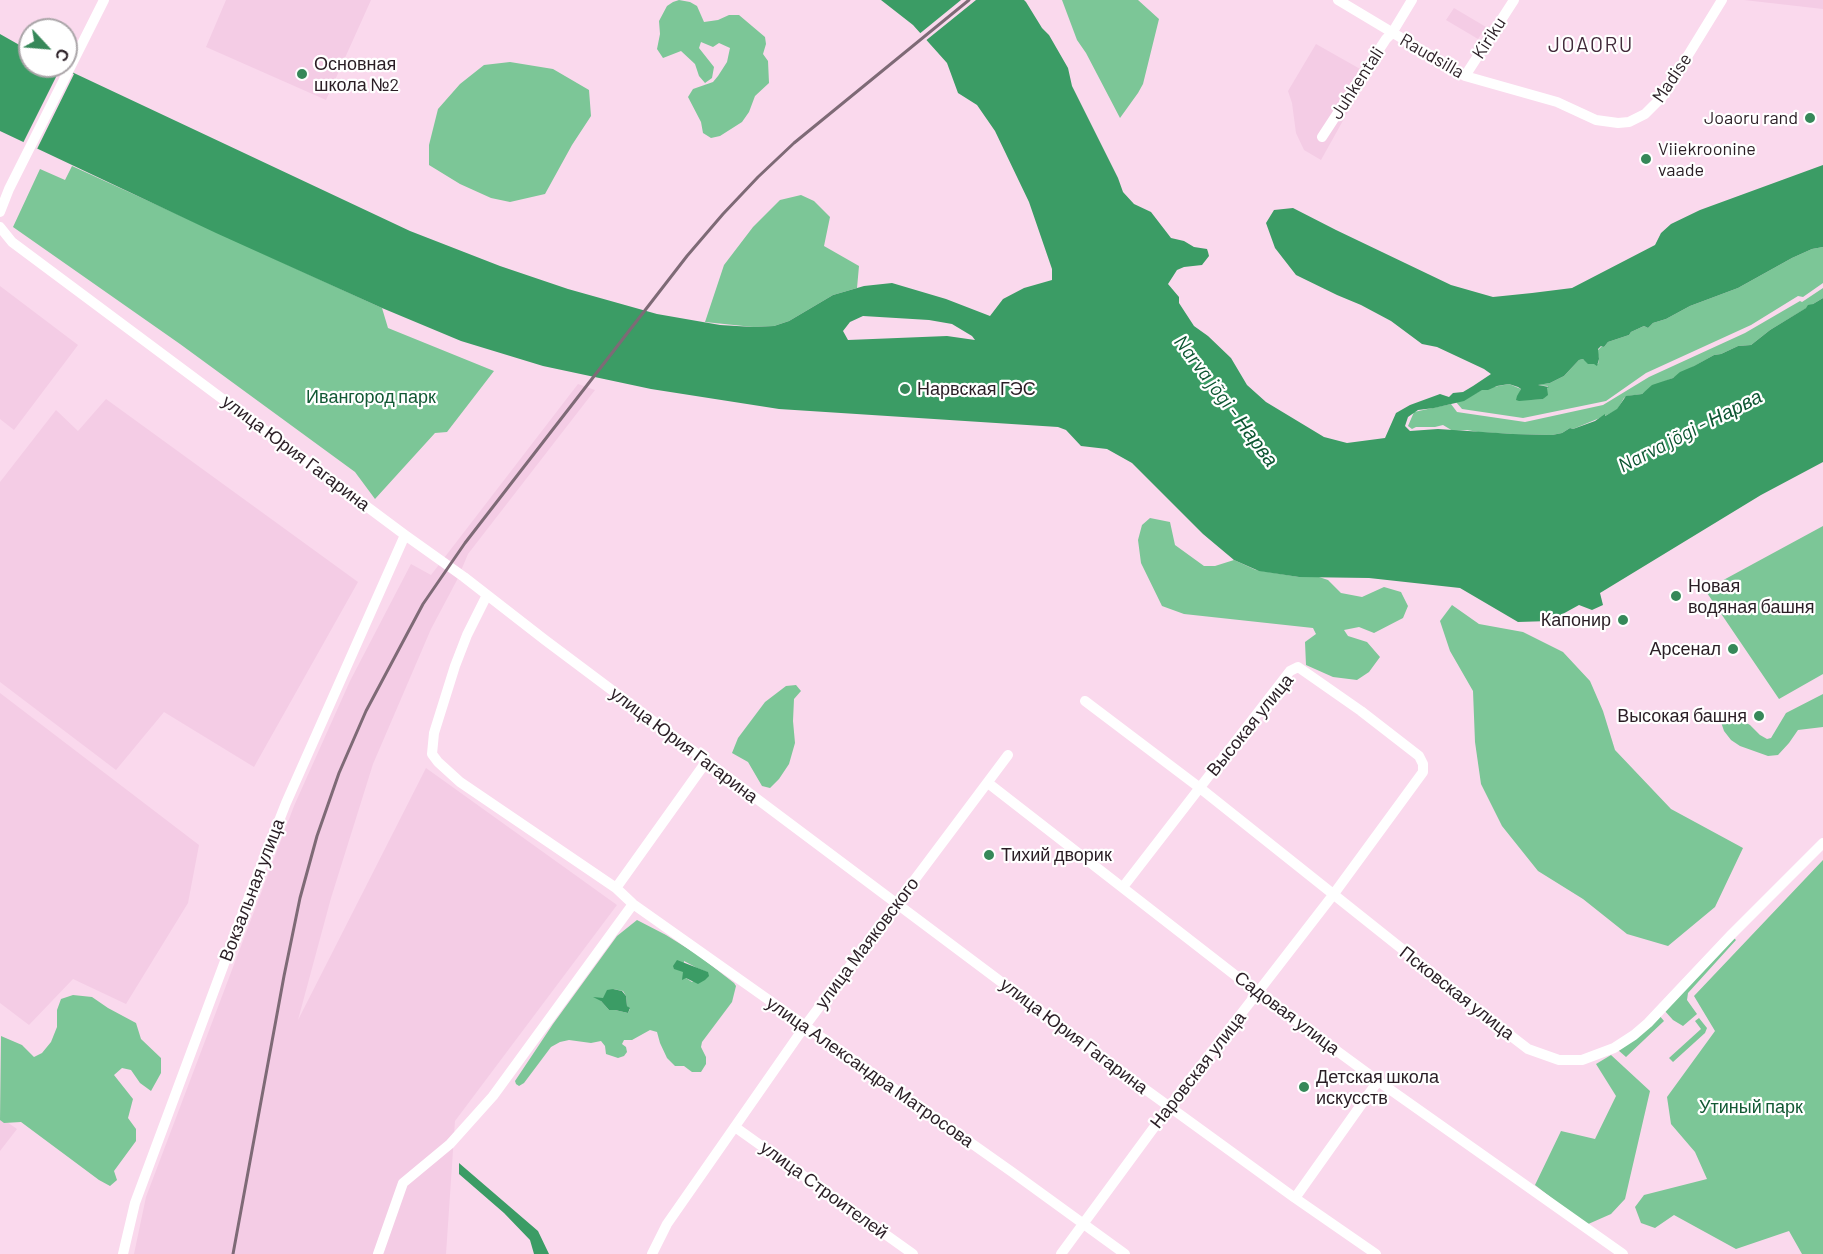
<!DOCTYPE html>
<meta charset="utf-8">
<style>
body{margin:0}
#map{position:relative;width:1823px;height:1254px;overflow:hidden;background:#fad9ed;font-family:Barlow,sans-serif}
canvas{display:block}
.north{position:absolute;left:18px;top:18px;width:60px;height:60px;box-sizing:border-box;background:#fff;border:2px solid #aaa5a8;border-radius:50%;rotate:116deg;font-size:16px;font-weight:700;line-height:24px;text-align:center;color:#2a1e25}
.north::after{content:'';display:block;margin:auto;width:21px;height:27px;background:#368859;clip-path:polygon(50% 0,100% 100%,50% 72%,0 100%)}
</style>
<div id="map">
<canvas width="1823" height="1254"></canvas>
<div class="north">С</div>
</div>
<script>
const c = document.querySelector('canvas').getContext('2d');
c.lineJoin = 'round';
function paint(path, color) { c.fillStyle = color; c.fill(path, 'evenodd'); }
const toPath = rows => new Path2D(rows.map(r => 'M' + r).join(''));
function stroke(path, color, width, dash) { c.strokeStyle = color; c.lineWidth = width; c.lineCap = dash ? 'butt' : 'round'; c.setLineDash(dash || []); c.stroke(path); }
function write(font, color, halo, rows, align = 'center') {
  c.font = font + ' Barlow,sans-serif'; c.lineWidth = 4.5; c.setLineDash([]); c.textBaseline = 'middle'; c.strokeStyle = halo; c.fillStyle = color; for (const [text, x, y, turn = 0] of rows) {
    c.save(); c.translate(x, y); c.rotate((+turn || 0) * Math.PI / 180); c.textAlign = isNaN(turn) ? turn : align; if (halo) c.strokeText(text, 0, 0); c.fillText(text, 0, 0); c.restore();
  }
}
const built = toPath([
 [226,0,371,0,326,100,206,47],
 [1744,0,1823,0,1823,9],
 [1454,8,1486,27,1478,39,1446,20],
 [1316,44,1369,74,1321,160,1304,150,1296,133,1292,103,1288,91],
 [0,286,78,345,14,430,0,419],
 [578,384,595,390,468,554,457,580,431,629,373,764,331,898,298,1020,426,768,617,905,455,1121,446,1254,134,1254,146,1197,294,806,350,681,411,564,431,575],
 [106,399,358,582,254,767,164,712,116,770,0,682,0,482,56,410,78,431],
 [0,693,199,845,188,903,126,1004,73,979,29,1025,0,1003],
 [0,1117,17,1129,0,1151]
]);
const green = toPath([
 [679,0,690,2,697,6,704,22,718,20,729,15,739,15,765,37,766,44,763,54,768,61,769,83,755,96,749,112,742,122,720,136,711,138,703,133,701,122,688,97,693,89,713,82,718,76,727,62,730,48,719,43,713,47,701,42,699,48,714,67,712,78,705,83,699,76,695,64,681,51,663,58,657,49,660,34,659,21,667,6,673,2],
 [1062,0,1138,0,1159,19,1143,84,1138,93,1120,118,1086,53,1077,40],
 [510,62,553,69,589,90,591,116,572,145,545,194,510,202,491,198,460,184,429,165,429,145,438,109,460,84,484,65],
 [72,166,382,308,388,328,494,371,447,432,435,433,375,499,355,472,180,344,13,227,40,169,65,180],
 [801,195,814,201,830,217,824,246,859,266,857,288,833,295,789,321,774,326,753,327,705,322,724,265,753,227,780,200],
 [1823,247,1823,283,1803,297,1798,296,1751,325,1646,373,1606,401,1523,418,1462,409,1456,402,1464,400,1483,389,1509,384,1521,389,1517,400,1543,399,1548,386,1537,385,1550,383,1564,376,1579,360,1583,359,1588,362,1598,364,1599,359,1597,351,1602,346,1604,347,1608,342,1629,335,1631,332,1644,326,1648,328,1653,323,1666,319,1690,306,1738,288,1792,258,1812,249],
 [1823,288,1823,298,1770,330,1751,345,1738,346,1721,354,1714,355,1673,378,1653,386,1642,394,1628,396,1624,398,1617,410,1607,415,1573,429,1570,428,1562,433,1552,435,1513,434,1478,432,1467,430,1453,431,1443,425,1435,427,1416,427,1412,429,1408,426,1414,412,1451,404,1457,412,1525,422,1603,405,1649,377,1745,333,1800,301,1802,302],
 [1150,518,1170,522,1175,545,1204,566,1215,566,1234,560,1256,570,1299,577,1319,577,1328,580,1341,593,1362,597,1384,587,1401,592,1408,606,1403,618,1374,633,1359,627,1344,630,1348,636,1367,642,1380,657,1369,672,1357,680,1333,677,1306,665,1305,642,1316,634,1313,628,1184,614,1162,606,1141,563,1138,540,1142,525],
 [1823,526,1823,674,1779,699,1705,590],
 [1452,605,1479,624,1523,632,1563,652,1590,681,1603,711,1615,750,1671,809,1743,848,1715,907,1668,946,1627,934,1583,899,1538,871,1502,826,1481,784,1475,742,1473,691,1450,651,1440,621],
 [796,685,801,691,794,699,793,721,795,743,789,764,779,779,770,788,762,786,748,762,732,753,738,738,765,702,786,686],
 [1823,694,1823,727,1798,730,1789,743,1778,755,1768,756,1740,746,1731,740,1724,731,1721,722,1726,717,1733,715,1750,725,1760,735,1767,739,1771,738,1786,713],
 [1823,860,1823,1254,1802,1254,1789,1231,1736,1249,1674,1215,1655,1228,1641,1223,1635,1207,1644,1195,1707,1179,1695,1152,1671,1124,1667,1097,1715,1031,1694,996],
 [637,920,666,935,698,955,734,983,736,986,732,1002,702,1042,701,1047,706,1057,706,1064,701,1072,692,1072,684,1066,675,1066,667,1058,660,1043,657,1032,650,1030,632,1040,624,1040,622,1044,626,1047,627,1052,624,1056,618,1058,606,1054,605,1046,601,1041,591,1043,569,1040,560,1042,551,1047,524,1083,519,1086,516,1084,515,1081,553,1024,617,936],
 [684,961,697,968,707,972,692,982,686,978,683,972],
 [613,989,623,991,626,996,627,1006,630,1009,628,1013,615,1010,609,1010,601,1001],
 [1733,937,1736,940,1688,993,1687,1000,1697,1014,1683,1026,1673,1020,1664,1010],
 [73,995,92,997,108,1008,136,1023,141,1039,161,1058,161,1073,151,1091,140,1083,131,1070,122,1068,114,1075,133,1099,128,1118,136,1129,136,1141,114,1171,117,1180,110,1186,99,1180,21,1122,4,1123,0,1120,1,1036,22,1045,34,1057,42,1053,51,1042,57,1027,57,1010,61,999],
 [1659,1015,1664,1021,1626,1057,1618,1050],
 [1699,1018,1707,1028,1705,1033,1673,1062,1669,1058,1701,1029,1695,1021],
 [1611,1055,1650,1091,1625,1199,1611,1214,1586,1225,1535,1185,1561,1131,1595,1139,1616,1096,1596,1064]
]);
const water = toPath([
 [881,0,1024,0,1026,2,1042,28,1049,35,1068,68,1072,86,1118,178,1123,192,1134,204,1151,212,1171,238,1184,241,1194,247,1207,249,1208,252,1209,256,1202,265,1184,267,1177,270,1168,284,1179,297,1179,303,1194,326,1208,336,1231,358,1247,385,1266,402,1324,437,1347,443,1385,438,1396,413,1410,405,1440,394,1449,397,1453,393,1463,392,1473,386,1491,374,1484,369,1437,347,1422,344,1391,321,1361,305,1337,295,1296,275,1275,248,1266,223,1274,210,1293,208,1336,230,1451,285,1493,297,1532,293,1572,288,1655,245,1661,233,1671,224,1700,210,1823,165,1823,247,1812,249,1792,258,1738,288,1690,306,1666,319,1653,323,1648,328,1644,326,1631,332,1629,335,1608,342,1604,347,1601,346,1598,349,1599,359,1597,366,1594,364,1588,364,1583,359,1579,360,1564,376,1550,383,1538,385,1549,387,1547,388,1548,395,1543,399,1519,401,1516,400,1517,396,1521,389,1518,387,1509,384,1497,386,1488,390,1482,390,1464,401,1434,408,1418,410,1408,417,1405,426,1410,431,1438,429,1513,434,1552,435,1562,433,1570,428,1573,429,1595,421,1605,414,1605,416,1607,415,1617,409,1626,396,1642,394,1652,385,1673,378,1680,372,1694,366,1714,355,1721,354,1738,346,1751,345,1770,330,1806,308,1808,305,1813,304,1823,298,1823,462,1761,495,1600,593,1603,605,1592,610,1579,605,1550,621,1518,622,1460,588,1369,578,1299,577,1259,571,1234,560,1203,534,1132,463,1107,449,1081,446,1066,430,1058,427,779,409,651,389,543,366,461,341,382,308,216,233,0,131,0,34,30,51,30,66,59,66,410,231,500,266,568,289,657,314,720,325,753,327,774,326,789,321,833,295,864,286,892,283,946,299,990,316,1003,299,1024,288,1052,280,1052,269,1029,202,995,131,977,105,958,93,947,63,913,25],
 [863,316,929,320,952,324,972,336,975,340,947,336,848,340,843,331,850,322],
 [677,960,708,972,709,976,705,980,698,984,686,978,682,980,683,972,674,969,673,966],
 [613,989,622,991,626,996,627,1006,630,1008,628,1013,615,1010,609,1010,601,1001,593,997,603,998,607,990],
 [459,1163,538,1231,549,1254,534,1254,530,1240,504,1213,459,1174]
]);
const pier = toPath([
 [961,0,976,0,924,42,918,35],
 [61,67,74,74,37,149,23,143]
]);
const minor = toPath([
 [1338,0,1465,76,1557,102,1596,120,1618,123,1629,122,1645,114,1663,96,1722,0],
 [1465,76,1514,0],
 [1322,137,1386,39,1392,33,1412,0],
 [0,212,9,189,104,0],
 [0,227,12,242,405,535,464,577,545,640,1116,1068,1295,1198,1376,1254],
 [487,595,467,635,455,666,434,733,432,754,438,762,460,782,616,888,633,904,1012,1172,1125,1254],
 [1085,701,1200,788,1515,1039,1528,1049,1559,1060,1582,1060,1614,1048,1634,1035,1648,1023,1732,934,1823,843],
 [988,783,1258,993,1378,1081,1623,1254],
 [616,888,706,762],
 [735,1127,913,1254],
 [1295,1198,1378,1081],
 [123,1254,135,1203,247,902,286,803,405,535],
 [378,1254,403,1183,450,1144,493,1096,633,904],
 [652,1254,667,1224,805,1026,1008,755],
 [1061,1254,1169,1107,1333,895,1423,772,1423,764,1419,756,1361,711,1298,667,1290,671,1123,887]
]);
const rail = toPath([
 [233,1254,284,976,300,898,317,836,339,773,366,711,423,604,465,543,687,256,723,214,758,177,794,143,969,0]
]);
const markers = [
 [302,74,6,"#368859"],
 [1810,118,6,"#368859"],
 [1646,159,6,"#368859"],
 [905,389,6,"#368859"],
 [1676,596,6,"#368859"],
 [1623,620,6,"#368859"],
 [1733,649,6,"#368859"],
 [1759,716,6,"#368859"],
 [989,855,6,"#368859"],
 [1304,1087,6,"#368859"]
];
const streetNames = [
 ["Kiriku",1489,38,-57],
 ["Raudsilla",1432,56,30],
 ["Madise",1672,78,-56],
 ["Juhkentali",1357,83,-57],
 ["улица Юрия Гагарина",296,453,37],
 ["Высокая улица",1250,725,-51],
 ["улица Юрия Гагарина",684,745,37],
 ["Вокзальная улица",252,890,-69],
 ["улица Маяковского",867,943,-53],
 ["Псковская улица",1457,993,38],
 ["Садовая улица",1287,1013,37],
 ["улица Юрия Гагарина",1074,1036,37],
 ["Наровская улица",1198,1070,-52],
 ["улица Александра Матросова",870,1072,35],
 ["улица Строителей",824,1190,36]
];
const poiNames = [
 ["Основная",314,64],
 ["школа №2",314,85],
 ["Joaoru rand",1798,118,"right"],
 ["Viiekroonine",1658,149],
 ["vaade",1658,170],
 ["Нарвская ГЭС",917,389],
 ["Новая",1688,586],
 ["водяная башня",1688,607],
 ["Капонир",1611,620,"right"],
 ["Арсенал",1721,649,"right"],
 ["Высокая башня",1747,716,"right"],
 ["Тихий дворик",1001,855],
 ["Детская школа",1316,1077],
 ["искусств",1316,1098]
];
const parkNames = [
 ["Ивангород парк",371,397],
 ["Утиный парк",1751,1107]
];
const waterNames = [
 ["Narva jõgi - Нарва",1226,401,53],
 ["Narva jõgi - Нарва",1690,431,-27]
];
const quarterNames = [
 ["JOAORU",1591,45]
];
paint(built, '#f4cce5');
paint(green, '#7cc697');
paint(water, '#3b9c65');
paint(pier, '#fad9ed');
stroke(minor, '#fff', 10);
stroke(rail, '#7e6a76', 3);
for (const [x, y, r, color] of markers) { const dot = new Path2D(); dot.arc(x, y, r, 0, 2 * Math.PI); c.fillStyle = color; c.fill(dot); stroke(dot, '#fff', 2); }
write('18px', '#2a1e25', '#fff', streetNames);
write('18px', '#2a1e25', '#fff', poiNames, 'left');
write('18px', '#125934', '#fff', parkNames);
write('italic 20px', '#0d5632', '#fff', waterNames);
c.letterSpacing = '1.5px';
write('21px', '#422a3a', '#fff', quarterNames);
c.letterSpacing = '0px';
</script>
